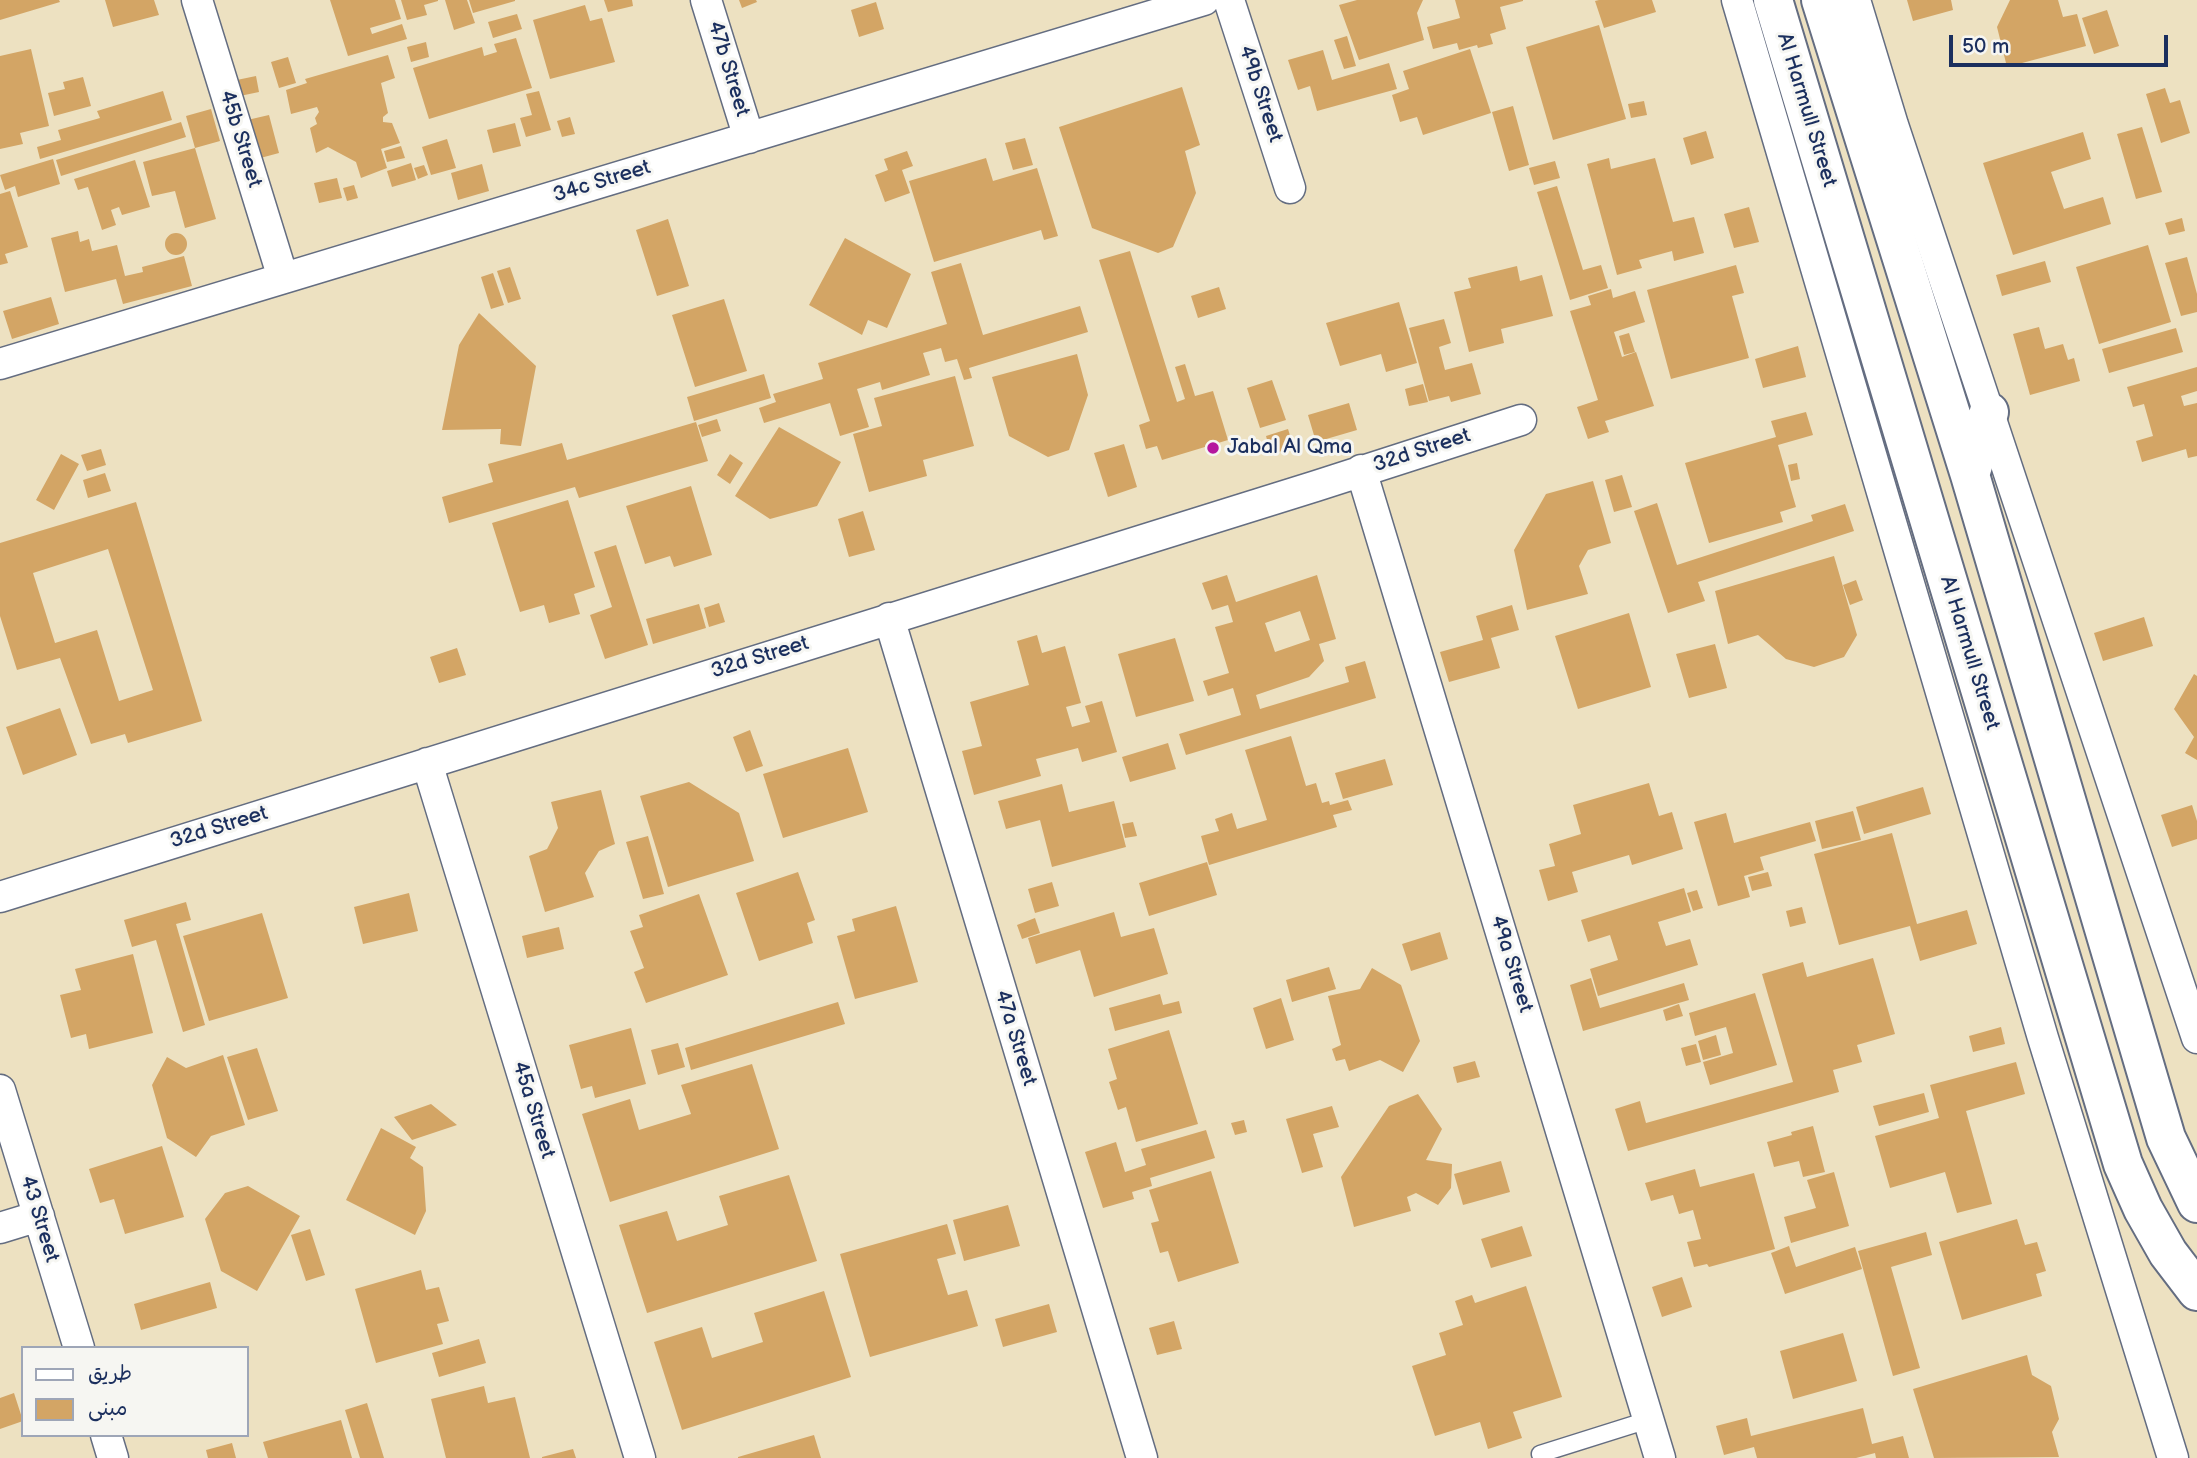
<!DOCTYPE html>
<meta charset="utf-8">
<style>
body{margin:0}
#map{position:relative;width:2197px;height:1458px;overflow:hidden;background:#ede1c1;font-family:"Balsamiq Sans","Playpen Sans Arabic",sans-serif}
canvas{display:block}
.legend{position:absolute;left:21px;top:1346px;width:228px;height:91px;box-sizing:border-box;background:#f6f6f2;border:2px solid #9ea6b7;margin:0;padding:9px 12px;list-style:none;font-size:21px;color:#1b2f5e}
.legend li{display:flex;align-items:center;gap:14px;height:35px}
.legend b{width:35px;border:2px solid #9ea6b7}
.scale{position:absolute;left:1949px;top:35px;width:219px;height:32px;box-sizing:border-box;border:4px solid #1b2f5e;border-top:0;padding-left:9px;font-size:21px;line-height:24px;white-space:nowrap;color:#1b2f5e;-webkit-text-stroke:5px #f6f6f2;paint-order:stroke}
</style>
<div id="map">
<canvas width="2197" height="1458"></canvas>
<ul class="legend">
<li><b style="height:9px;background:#fff"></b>طريق</li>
<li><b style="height:19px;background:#d3a565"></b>مبنى</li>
</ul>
<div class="scale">50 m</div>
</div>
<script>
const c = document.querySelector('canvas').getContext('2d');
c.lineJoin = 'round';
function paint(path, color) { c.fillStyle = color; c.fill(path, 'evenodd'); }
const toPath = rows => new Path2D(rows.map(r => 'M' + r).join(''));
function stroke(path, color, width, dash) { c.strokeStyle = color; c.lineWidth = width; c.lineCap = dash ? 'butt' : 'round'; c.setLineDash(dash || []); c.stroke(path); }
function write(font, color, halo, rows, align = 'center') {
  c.font = font + ' "Balsamiq Sans",sans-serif'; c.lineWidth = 6; c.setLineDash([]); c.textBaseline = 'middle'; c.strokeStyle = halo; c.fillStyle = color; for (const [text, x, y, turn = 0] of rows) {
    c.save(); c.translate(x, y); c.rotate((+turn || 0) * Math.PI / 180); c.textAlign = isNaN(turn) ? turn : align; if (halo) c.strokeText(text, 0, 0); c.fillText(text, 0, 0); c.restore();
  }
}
const building = toPath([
 [0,0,59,0,60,2,0,20],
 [105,0,154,0,159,15,113,27],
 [330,0,395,0,401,19,370,28,372,34,402,24,407,39,348,56],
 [401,0,438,0,438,1,424,5,427,15,407,20],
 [445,0,467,0,475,23,454,30],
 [469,0,515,0,515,1,473,13],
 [604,0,632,0,633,6,608,12],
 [739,0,756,0,757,2,742,8],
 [1357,0,1423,0,1417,13,1424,40,1359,60,1339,5],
 [1455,0,1523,0,1523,1,1500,7,1506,29,1490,34,1493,44,1478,48,1477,45,1459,50,1457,43,1433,49,1427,27,1460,18],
 [1599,0,1652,0,1656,12,1604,28,1595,1],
 [1907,0,1951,0,1953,10,1913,21],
 [2010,0,2058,0,2063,17,2077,14,2086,46,2007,67,1997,27],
 [876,2,884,29,859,37,851,10],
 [585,5,590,21,602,18,615,62,550,79,533,20],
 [2107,10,2119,46,2094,54,2082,18],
 [517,14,522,29,493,38,488,22],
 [1599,25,1626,119,1553,140,1526,47],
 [1347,36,1356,66,1344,69,1334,40],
 [516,38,532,88,429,119,413,68,482,47,484,56,497,52,494,44],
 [426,42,429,57,411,62,407,47],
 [31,49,49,126,20,133,23,144,0,149,0,56],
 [1470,49,1491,113,1423,135,1417,117,1400,122,1392,95,1409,89,1403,71],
 [1323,50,1332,80,1389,63,1397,89,1317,111,1310,86,1298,90,1288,60],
 [388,55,395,78,381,83,388,113,383,117,383,122,392,123,400,143,381,149,387,168,361,178,356,162,328,147,316,153,310,128,317,124,315,118,319,112,317,107,291,114,286,90,307,83,305,79],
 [288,57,296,83,279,88,271,62],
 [256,76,259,92,235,97,232,81],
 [83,77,91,106,54,116,48,93,65,89,63,82],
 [1182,87,1200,145,1185,151,1196,193,1173,247,1158,253,1092,228,1059,127],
 [2165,88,2170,103,2180,100,2190,133,2161,143,2146,94],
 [163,91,172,120,40,159,37,147,61,140,58,130,100,118,97,111],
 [539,91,551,130,526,137,520,118,532,115,526,94],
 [1644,101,1647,115,1631,118,1628,104],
 [1513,106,1529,165,1509,171,1492,112],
 [211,109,220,141,195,148,186,116],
 [269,115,279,153,253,160,243,121],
 [570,117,575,134,562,137,557,121],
 [181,122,186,137,61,176,56,160],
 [515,123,521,146,493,153,487,130],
 [2142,127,2162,192,2136,199,2117,134],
 [1706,131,1714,158,1691,165,1683,138],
 [2083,132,2091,159,2051,172,2064,209,2103,197,2111,224,2013,255,1983,163],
 [1025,138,1033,165,1013,170,1005,143],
 [447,139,456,168,431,175,422,147],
 [401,146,405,158,387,162,384,151],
 [195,148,216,219,185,228,175,191,152,196,143,162],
 [907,151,913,166,902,170,910,193,885,202,875,175,888,170,884,159],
 [986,158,993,181,1037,168,1058,236,1044,240,1041,230,934,262,909,181],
 [1609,158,1611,169,1655,158,1673,222,1694,217,1704,253,1674,261,1672,251,1639,260,1642,268,1617,275,1587,164],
 [53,159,60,184,18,197,15,186,5,190,0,175],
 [135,160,150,207,122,215,119,207,111,210,116,225,102,230,88,187,78,190,74,179],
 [1555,161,1560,178,1534,185,1529,168],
 [411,163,416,180,392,187,387,171],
 [482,164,489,191,458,200,451,173],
 [424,165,428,175,418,179,414,168],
 [337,178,342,198,319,203,314,183],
 [354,185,358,198,347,201,343,188],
 [1557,186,1583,270,1601,265,1608,288,1570,300,1537,192],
 [10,191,28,247,5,254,8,263,0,265,0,194],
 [1749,207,1759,242,1734,248,1724,214],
 [2182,218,2185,231,2169,235,2165,223],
 [668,219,689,286,657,296,636,230],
 [78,231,80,242,89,239,92,251,117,245,125,276,143,272,142,267,184,256,192,286,123,304,116,279,65,292,51,238],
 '165 244a11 11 0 1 1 22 0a11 11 0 1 1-22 0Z',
 [845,238,911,274,887,328,868,320,862,335,809,305],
 [2148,245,2171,322,2099,344,2076,267],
 [1130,251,1177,402,1185,399,1175,367,1185,364,1195,396,1213,391,1228,440,1162,460,1157,446,1146,449,1139,425,1150,421,1099,260],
 [2187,257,2197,294,2197,312,2181,316,2165,263],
 [2045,261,2051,282,2002,296,1996,275],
 [961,263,983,335,1080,306,1088,332,969,368,972,378,964,380,957,359,945,362,941,348,923,353,930,375,882,390,880,382,857,389,869,427,840,436,830,403,764,423,759,408,776,402,773,394,823,379,818,363,947,324,931,272],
 [1736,265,1744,293,1732,296,1749,358,1671,379,1647,290],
 [1517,266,1520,281,1542,275,1553,316,1501,329,1504,343,1469,352,1454,292,1471,288,1468,278],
 [510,267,521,299,508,303,497,271],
 [493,273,504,305,491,309,481,277],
 [1219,287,1226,309,1198,318,1191,296],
 [1611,289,1613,298,1635,291,1645,322,1614,332,1622,357,1636,352,1654,406,1605,421,1609,432,1588,439,1577,407,1598,400,1570,311,1591,305,1588,296],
 [51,297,59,324,12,339,3,311],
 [724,299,747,371,695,387,672,315],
 [1399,302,1417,363,1386,372,1381,354,1340,366,1326,323],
 [479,313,536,366,521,446,500,444,501,429,442,430,459,345],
 [1444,319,1451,343,1439,347,1445,370,1472,363,1481,394,1451,402,1449,396,1429,401,1409,328],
 [2039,327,2045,349,2063,344,2068,360,2074,358,2080,381,2030,395,2013,334],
 [2176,328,2183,352,2109,373,2102,349],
 [1629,333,1635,352,1624,355,1619,336],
 [1798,346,1806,377,1763,388,1755,359],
 [1077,354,1088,395,1069,450,1048,457,1009,436,992,377],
 [2197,367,2197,391,2181,396,2184,406,2197,403,2197,456,2188,458,2186,449,2142,462,2136,441,2153,436,2144,404,2133,407,2127,387],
 [764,374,771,398,694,421,687,397],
 [955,376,974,446,923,460,927,476,869,492,853,434,882,426,874,398],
 [1272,380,1286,420,1260,428,1247,388],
 [1423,384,1428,402,1409,406,1405,389],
 [1349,403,1357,430,1316,442,1308,415],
 [1806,412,1813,435,1778,445,1796,507,1780,512,1783,522,1709,543,1685,463,1776,437,1771,421],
 [717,419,721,431,702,437,698,425],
 [696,422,708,461,579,498,575,487,449,523,442,497,493,482,488,464,562,443,567,460],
 [779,427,841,462,817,506,770,519,735,496],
 [1288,429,1294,448,1271,454,1266,436],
 [1124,444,1137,487,1108,497,1094,453],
 [101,449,106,465,87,471,81,455],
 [61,454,79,464,54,510,36,500],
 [730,454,743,463,730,484,717,475],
 [1797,463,1800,479,1791,481,1788,465],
 [105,473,111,491,88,498,83,480],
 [1622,475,1632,507,1614,512,1605,480],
 [1593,481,1611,543,1588,550,1579,566,1588,594,1527,610,1514,550,1546,494],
 [691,486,712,555,674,567,670,556,645,564,626,506],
 [568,500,595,587,574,594,580,614,549,623,544,605,520,612,492,523],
 [136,502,202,721,128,743,125,734,91,744,60,658,17,670,0,616,0,543],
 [108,549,153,690,119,701,97,630,55,643,33,573],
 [1657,503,1677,565,1813,521,1811,515,1845,504,1854,531,1698,582,1705,601,1668,613,1634,511],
 [863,511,875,550,849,557,838,519],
 [616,545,648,645,605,659,590,615,612,607,594,552],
 [1834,556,1857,635,1844,657,1814,667,1786,659,1758,635,1728,644,1715,591],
 [1227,575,1236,602,1317,575,1336,639,1319,644,1324,661,1309,677,1256,695,1260,709,1349,682,1345,667,1365,661,1376,698,1186,755,1179,734,1241,715,1233,688,1208,696,1203,681,1229,673,1215,627,1233,622,1228,605,1212,610,1202,583],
 [1300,611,1310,640,1275,652,1265,623],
 [1856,580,1863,600,1850,605,1843,585],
 [719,603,725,622,709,627,704,608],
 [699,604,706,628,653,644,646,619],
 [1512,605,1519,630,1491,638,1500,668,1449,682,1440,652,1483,640,1476,616],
 [1629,613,1651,687,1578,709,1555,636],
 [2144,617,2153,646,2103,661,2094,633],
 [1037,635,1042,653,1065,646,1081,703,1066,707,1072,727,1090,722,1085,706,1102,701,1117,752,1082,762,1078,748,1036,759,1041,776,974,795,962,751,982,746,970,702,1029,685,1017,641],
 [1175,638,1194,701,1136,717,1118,654],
 [1715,644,1727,688,1689,698,1676,654],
 [457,648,466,675,439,683,430,657],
 [2194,674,2197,676,2197,760,2185,753,2194,737,2174,709],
 [60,708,77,755,23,775,6,727],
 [750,730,763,766,746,772,733,737],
 [1291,736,1306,786,1316,783,1322,803,1329,801,1330,805,1348,800,1352,810,1333,815,1337,827,1209,865,1201,836,1219,831,1215,819,1232,813,1237,829,1267,820,1245,750],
 [1168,743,1176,769,1130,782,1122,757],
 [848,748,868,812,783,838,763,774],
 [1385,759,1393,785,1343,799,1335,773],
 [689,782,739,813,754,861,668,887,640,796],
 [1649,783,1659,816,1672,812,1683,849,1632,865,1629,855,1572,872,1578,892,1548,901,1539,870,1555,866,1549,844,1581,834,1573,805],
 [1062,784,1069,812,1114,801,1126,847,1052,867,1040,820,1006,829,998,801],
 [1923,787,1931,814,1864,834,1856,807],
 [601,790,615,844,599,851,585,873,594,897,545,912,529,856,547,849,558,828,551,802],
 [2192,805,2197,821,2197,839,2172,847,2161,815],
 [1853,811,1861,840,1822,849,1815,821],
 [1726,813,1734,843,1810,822,1816,841,1760,857,1764,870,1744,876,1750,897,1718,906,1694,822],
 [1133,822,1137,836,1125,838,1122,824],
 [1892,833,1917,924,1967,910,1977,944,1920,961,1910,926,1839,945,1814,854],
 [648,836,664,894,643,899,626,842],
 [1207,862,1217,895,1149,916,1139,883],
 [798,872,815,920,807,923,813,943,759,961,736,893],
 [1768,872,1772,886,1752,891,1748,877],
 [1052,882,1059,906,1035,913,1028,889],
 [1684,888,1691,912,1658,922,1666,946,1690,939,1698,965,1598,996,1590,969,1618,960,1610,935,1588,942,1581,920],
 [1697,890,1703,908,1693,911,1687,893],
 [409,893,418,931,363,944,354,907],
 [699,894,728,975,646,1003,634,972,644,968,630,931,643,927,639,915],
 [186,902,191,920,176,924,205,1025,183,1032,156,940,132,947,124,920],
 [896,906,918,982,855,999,837,936,855,931,852,919],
 [1802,907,1806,923,1790,927,1786,911],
 [1114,912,1121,937,1154,928,1168,974,1094,997,1080,950,1036,964,1028,938],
 [262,913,288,998,209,1021,183,936],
 [1035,918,1040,933,1022,939,1017,925],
 [559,927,564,949,527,958,522,936],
 [1440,932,1448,959,1411,971,1402,944],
 [133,954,153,1033,89,1049,86,1034,71,1038,60,995,81,990,75,969],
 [1873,958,1895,1034,1857,1045,1862,1062,1833,1070,1839,1092,1628,1151,1615,1109,1640,1101,1646,1123,1793,1082,1762,974,1803,962,1807,977],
 [1329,967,1336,989,1292,1002,1286,980],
 [1372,968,1401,985,1420,1041,1403,1072,1380,1060,1349,1071,1345,1059,1336,1061,1332,1049,1341,1045,1328,996,1360,989],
 [1591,978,1600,1008,1684,983,1689,1000,1583,1031,1570,985],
 [1755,993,1777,1065,1710,1085,1703,1062,1733,1053,1726,1027,1695,1036,1689,1013],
 [1160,994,1163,1005,1179,1001,1182,1013,1115,1031,1109,1008],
 [1281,998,1294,1040,1266,1049,1253,1008],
 [838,1002,845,1024,691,1070,685,1048],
 [1679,1004,1683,1016,1666,1021,1663,1010],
 [2001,1027,2005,1044,1973,1052,1969,1036],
 [631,1028,646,1084,595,1098,592,1086,581,1089,569,1045],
 [1169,1030,1198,1124,1136,1142,1126,1107,1118,1110,1109,1082,1117,1079,1108,1049],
 [1716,1035,1721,1055,1703,1060,1698,1041],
 [678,1043,685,1067,658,1075,651,1050],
 [1696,1044,1701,1062,1686,1066,1681,1048],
 [257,1048,278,1111,248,1120,227,1057],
 [223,1055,245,1125,211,1136,196,1157,167,1138,152,1085,167,1057,186,1068],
 [1475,1061,1480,1077,1457,1083,1453,1067],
 [2016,1062,2025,1094,1966,1111,1992,1204,1957,1213,1945,1172,1890,1188,1875,1136,1939,1118,1930,1085],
 [752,1064,779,1149,610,1202,582,1114,630,1099,639,1130,691,1114,681,1085],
 [1924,1093,1929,1112,1879,1126,1873,1106],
 [1418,1094,1442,1129,1426,1160,1452,1164,1451,1188,1438,1205,1416,1193,1407,1197,1411,1211,1354,1227,1341,1177,1389,1106],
 [431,1104,457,1125,412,1140,394,1117],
 [1332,1106,1339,1127,1313,1134,1323,1167,1302,1173,1286,1119],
 [1244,1120,1247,1132,1235,1135,1231,1123],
 [1813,1126,1825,1172,1803,1177,1799,1161,1774,1167,1767,1142,1792,1135,1791,1132],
 [381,1128,416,1147,410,1158,423,1167,426,1211,415,1235,346,1200],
 [1206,1130,1215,1158,1150,1178,1152,1186,1132,1192,1134,1199,1103,1208,1085,1152,1116,1142,1125,1172,1146,1165,1141,1149],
 [162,1146,184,1217,125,1234,114,1199,100,1203,89,1169],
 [1501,1161,1510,1192,1463,1205,1454,1174],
 [1695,1169,1700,1187,1754,1173,1775,1249,1709,1267,1707,1264,1694,1267,1687,1242,1701,1239,1693,1210,1679,1214,1673,1195,1651,1201,1645,1183],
 [1211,1171,1239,1263,1178,1282,1168,1251,1160,1253,1151,1223,1159,1221,1149,1190],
 [1834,1172,1849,1226,1791,1243,1784,1217,1816,1208,1807,1180],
 [789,1175,817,1261,647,1313,619,1225,667,1211,677,1241,728,1225,719,1196],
 [248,1186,300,1216,257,1291,221,1271,205,1219,225,1193],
 [1008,1205,1020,1246,964,1261,953,1220],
 [2017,1219,2025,1245,2037,1242,2046,1271,2036,1274,2042,1296,1962,1320,1939,1242],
 [947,1224,956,1254,937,1259,948,1295,967,1290,978,1326,870,1357,840,1254],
 [1522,1226,1532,1256,1491,1268,1481,1239],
 [310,1229,325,1275,306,1281,291,1235],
 [1926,1232,1932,1255,1891,1267,1920,1368,1893,1376,1858,1251],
 [1789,1246,1796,1267,1855,1247,1862,1269,1785,1294,1771,1253],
 [421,1270,426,1290,439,1287,449,1321,437,1324,443,1344,376,1363,355,1289],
 [1682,1277,1692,1307,1662,1317,1652,1287],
 [210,1282,217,1308,141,1330,134,1304],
 [1526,1286,1562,1397,1513,1412,1522,1438,1488,1449,1480,1422,1435,1436,1412,1366,1446,1355,1439,1333,1463,1325,1455,1301,1472,1295,1475,1303],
 [824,1291,851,1377,682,1430,654,1342,702,1327,712,1358,763,1342,754,1313],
 [1049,1304,1057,1332,1003,1347,995,1319],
 [1174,1321,1182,1349,1157,1355,1149,1328],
 [1843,1333,1857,1381,1793,1399,1780,1351],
 [479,1339,486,1363,439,1377,432,1353],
 [2027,1355,2032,1375,2051,1386,2059,1419,2052,1432,2059,1457,1934,1458,1913,1389],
 [484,1386,488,1403,515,1397,530,1458,446,1458,431,1399],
 [14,1393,23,1421,0,1429,0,1398],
 [367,1403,384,1458,360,1458,345,1410],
 [1863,1408,1872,1444,1903,1436,1909,1458,1876,1458,1875,1453,1856,1458,1757,1458,1754,1447,1724,1455,1716,1426,1747,1418,1751,1436],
 [341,1420,352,1458,268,1458,263,1442],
 [814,1435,821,1458,738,1458,738,1457],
 [232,1443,236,1458,208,1458,206,1450],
 [573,1449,576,1458,542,1458,542,1457]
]);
const service = toPath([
 [1540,1454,1648,1420]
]);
const minor = toPath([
 [197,0,283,278],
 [706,0,749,138],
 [1229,0,1290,188],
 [1737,0,2043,1038,2173,1458],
 [1855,0,1893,125,2197,1038],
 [0,364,1204,0],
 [1361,470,1660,1458],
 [889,618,1142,1458],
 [427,763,640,1458],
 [0,897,1316,486,1521,420],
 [0,1090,79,1348],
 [0,1228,39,1216],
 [106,1435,113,1458]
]);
const tertiary = toPath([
 [1773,0,2123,1164,2143,1209,2168,1253,2197,1291],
 [1821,0,1970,475,2166,1138,2197,1203],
 [1970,475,1989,412]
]);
const markers = [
 [1213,448,7,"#b5179e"]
];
const streetNames = [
 ["47b Street",728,69,73],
 ["49b Street",1260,94,72],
 ["Al Harmull Street",1806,110,73],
 ["45b Street",240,139,73],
 ["34c Street",602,182,-17],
 ["32d Street",1422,451,-18],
 ["Al Harmull Street",1969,653,73],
 ["32d Street",760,658,-17],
 ["32d Street",219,828,-17],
 ["49a Street",1511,964,73],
 ["47a Street",1015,1038,73],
 ["45a Street",533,1110,73],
 ["43 Street",39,1219,73]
];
const poiNames = [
 ["Jabal Al Qma",1227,448]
];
paint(building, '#d3a565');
stroke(service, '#646d81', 19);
stroke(minor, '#646d81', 33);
stroke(tertiary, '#646d81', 42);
stroke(service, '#fff', 16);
stroke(minor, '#fff', 30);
stroke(tertiary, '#fff', 38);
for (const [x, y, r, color] of markers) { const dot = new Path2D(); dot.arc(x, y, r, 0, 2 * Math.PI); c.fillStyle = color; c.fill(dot); stroke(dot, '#f6f6f2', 2.5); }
write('21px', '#1b2f5e', '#f6f6f2', streetNames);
write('21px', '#1b2f5e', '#f6f6f2', poiNames, 'left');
</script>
